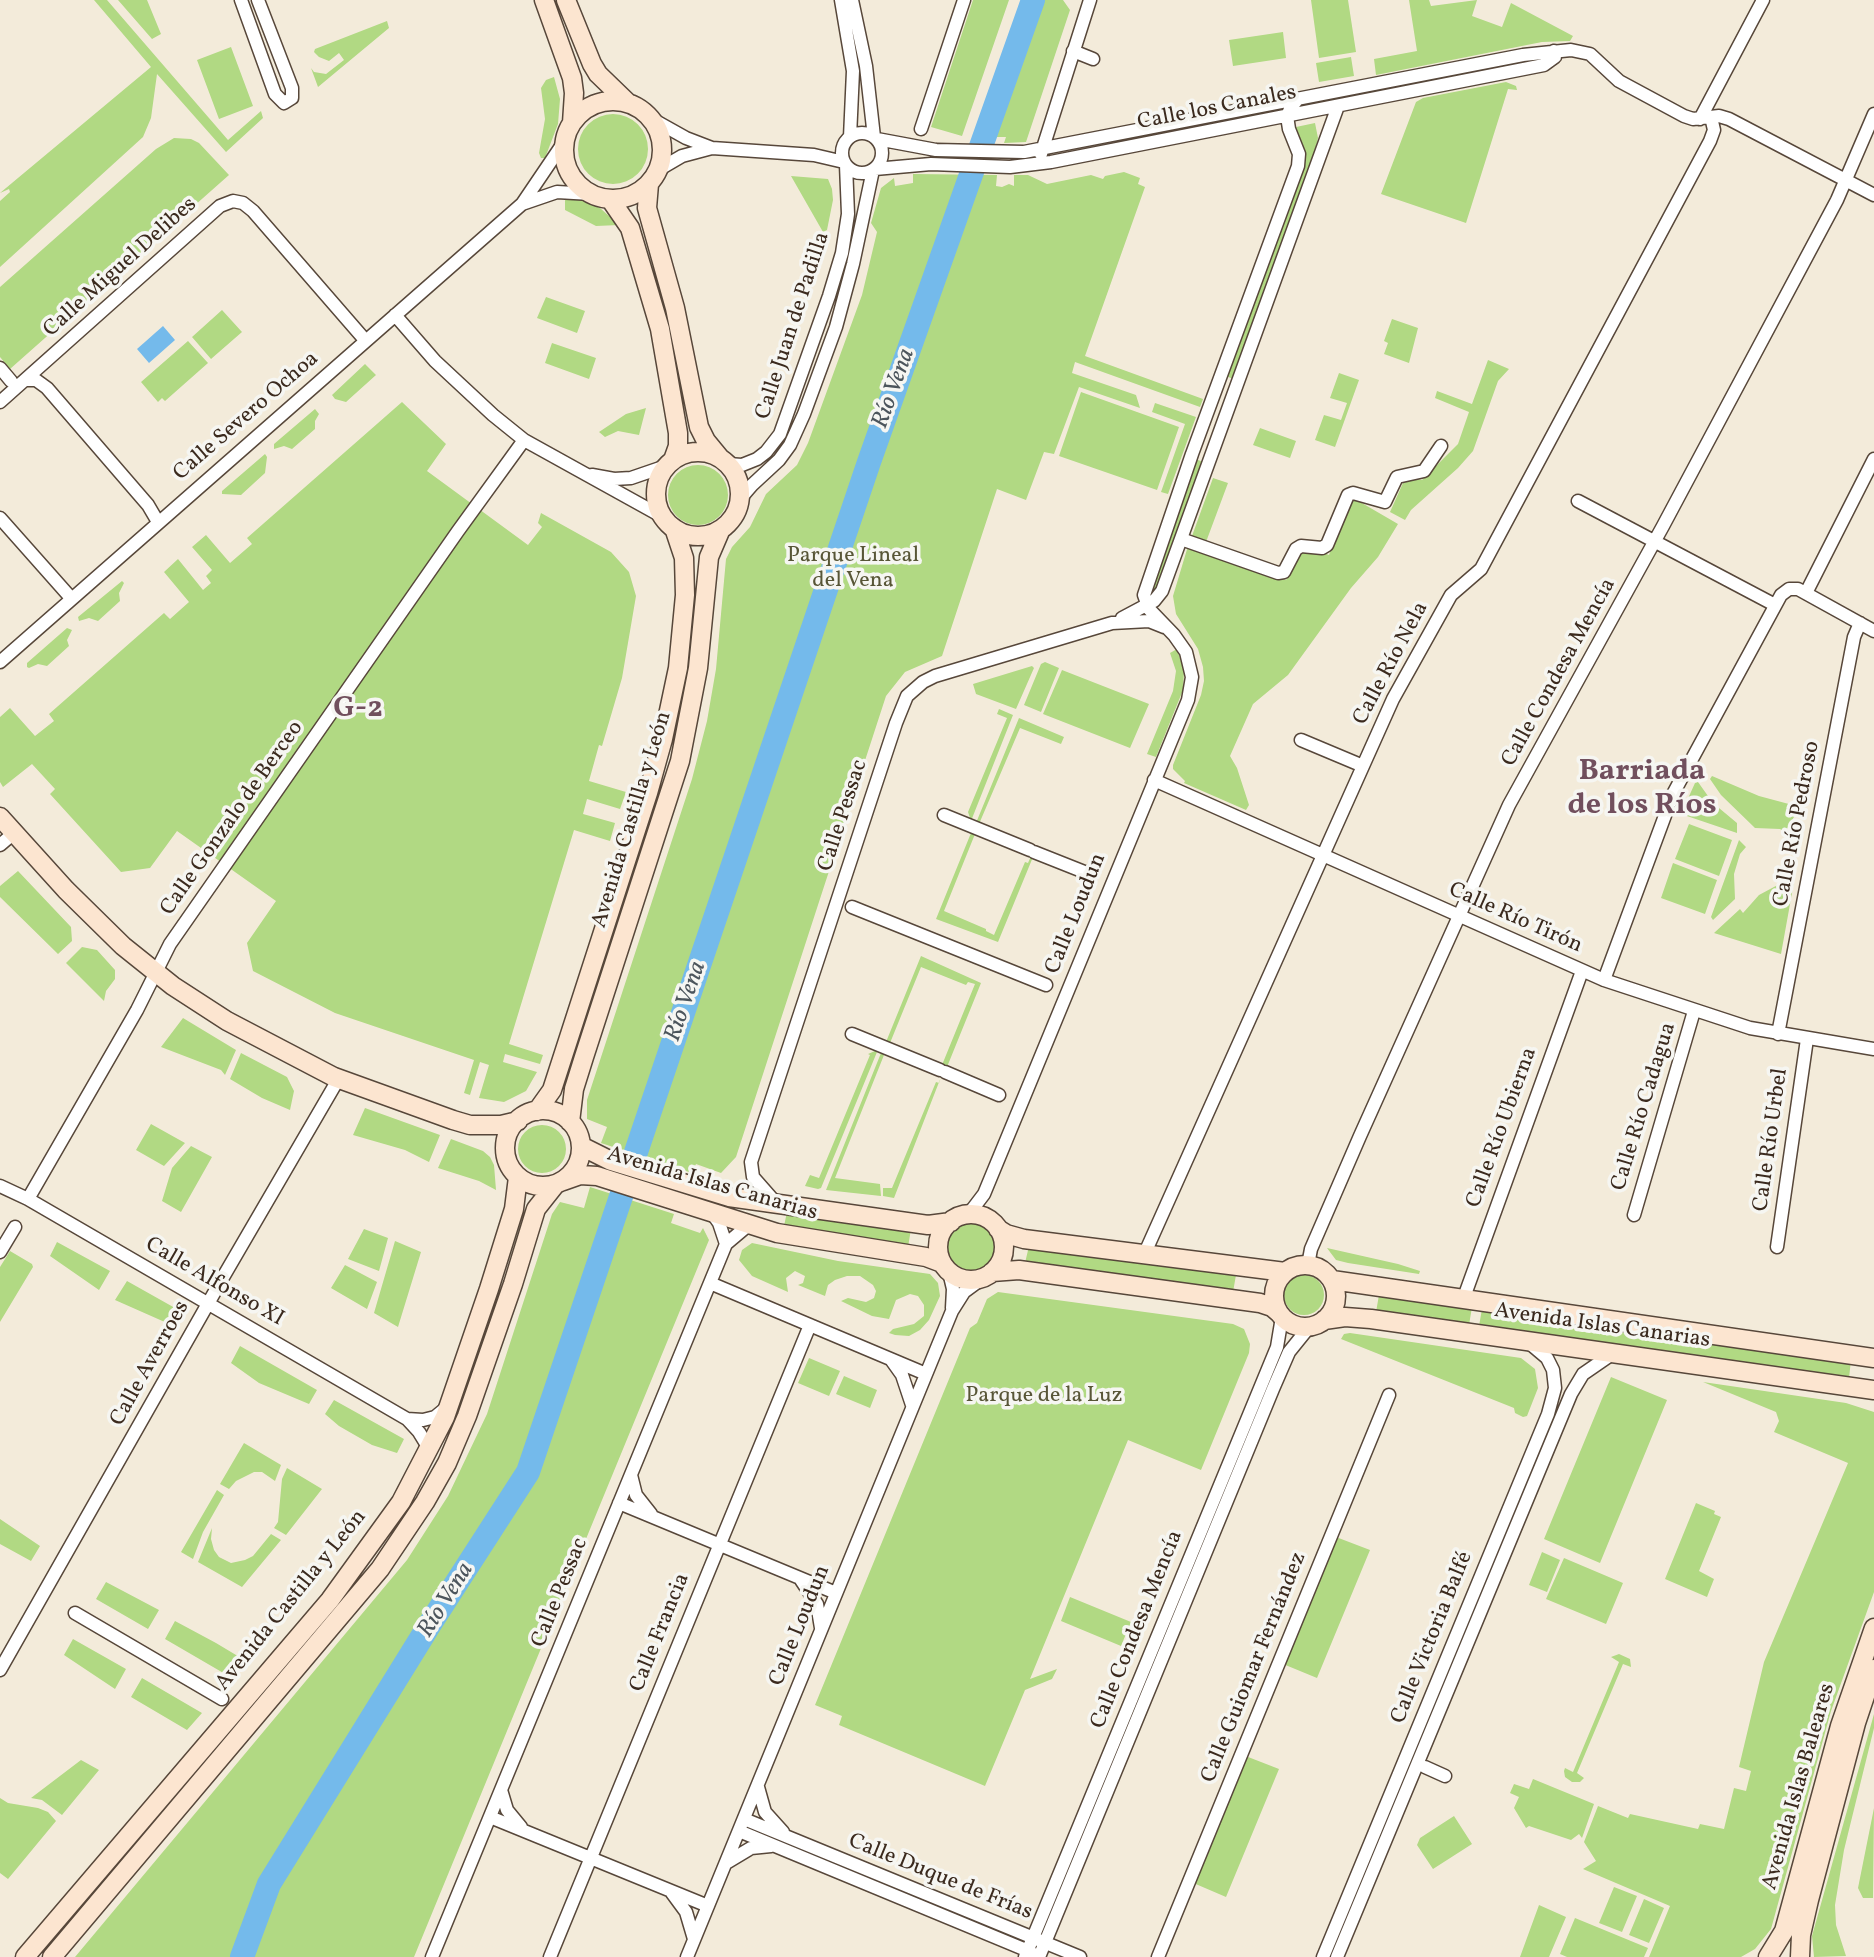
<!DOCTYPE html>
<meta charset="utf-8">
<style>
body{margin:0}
canvas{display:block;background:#f3ebda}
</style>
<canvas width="1874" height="1957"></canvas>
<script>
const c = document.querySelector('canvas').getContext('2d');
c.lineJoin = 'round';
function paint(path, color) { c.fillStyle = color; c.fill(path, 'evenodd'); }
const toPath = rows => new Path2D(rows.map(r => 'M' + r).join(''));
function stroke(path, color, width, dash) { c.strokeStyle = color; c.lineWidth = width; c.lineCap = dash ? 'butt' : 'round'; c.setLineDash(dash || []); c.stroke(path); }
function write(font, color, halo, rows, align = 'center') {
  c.font = font + ' Vollkorn,serif'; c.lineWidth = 7; c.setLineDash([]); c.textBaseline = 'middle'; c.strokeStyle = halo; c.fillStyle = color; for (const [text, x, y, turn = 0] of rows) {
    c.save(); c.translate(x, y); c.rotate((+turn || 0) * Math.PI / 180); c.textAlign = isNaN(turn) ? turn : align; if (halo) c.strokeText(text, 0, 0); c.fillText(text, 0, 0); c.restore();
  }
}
const green = toPath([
 [94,0,107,0,228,140,261,111,263,118,226,152,157,74,151,118,143,137,0,267,0,201,10,192,9,189,0,193,151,67],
 [118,0,147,0,161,34,152,39],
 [973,0,1009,0,962,136,931,127],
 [1042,0,1063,0,1070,10,1026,142,1004,143,1006,137,996,137],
 [1311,0,1348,0,1356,52,1319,58],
 [1409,0,1429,0,1431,6,1477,0,1472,16,1502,27,1511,3,1573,36,1570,41,1542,42,1376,75,1374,59,1417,51],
 [387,21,389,28,318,87,311,68,314,72,326,74,344,60,339,53,329,61,319,57,314,52,315,49],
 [1283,32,1286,58,1233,66,1229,40],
 [231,47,253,106,219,119,197,60],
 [1351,57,1354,76,1319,82,1316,63],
 [554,77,560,99,558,124,545,158,541,158,539,153,545,119,541,88,546,80],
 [1506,82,1516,86,1517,90,1508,89,1466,223,1381,194,1416,102,1423,98],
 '578 149a35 35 0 1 1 70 0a35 35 0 1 1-70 0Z',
 [1315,123,1318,138,1314,155,1234,379,1225,376,1302,149,1296,127],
 [174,138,191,139,199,143,229,175,10,369,0,357,0,287,156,149],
 [1124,172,1140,178,1138,184,1145,187,1085,356,1203,399,1200,407,1075,362,1072,373,1136,395,1140,408,1079,387,1054,454,1044,452,1026,500,997,489,942,656,905,672,886,696,736,1157,721,1173,696,1164,692,1173,601,1143,607,1127,587,1119,587,1100,692,779,707,721,716,669,726,559,732,547,750,527,766,494,797,465,808,443,862,295,877,232,871,223,881,188,894,178,895,186,913,183,913,174,997,175,996,186,1002,187,1009,184,1014,186,1014,175,1028,175,1047,184,1091,175,1103,179,1105,176],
 [791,176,828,179,832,189,833,200,827,230,823,232],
 [565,197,579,199,600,208,619,225,596,226,565,210],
 [546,297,585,311,577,333,537,318],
 [222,310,242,332,211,359,192,337],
 [1392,319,1418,328,1409,363,1384,354,1388,343,1384,341],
 [188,341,208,363,165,401,162,398,158,402,141,382],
 [552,343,596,358,589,379,545,363],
 [1488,360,1509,369,1498,381,1473,451,1458,468,1411,510,1405,520,1390,512,1403,483,1417,479,1422,480,1458,444,1469,412,1435,398,1437,391,1472,404],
 [365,364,376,375,346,402,335,399,332,395],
 [1339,373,1359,380,1335,447,1315,440,1324,415,1341,420,1347,403,1330,398],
 [1081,392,1179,427,1157,490,1059,456],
 [402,402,446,444,427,471,528,545,542,527,538,523,541,513,611,552,629,572,636,596,622,678,602,746,599,745,589,781,626,792,620,809,587,799,583,814,615,823,610,841,574,830,509,1044,543,1055,540,1064,505,1054,503,1062,537,1072,526,1091,504,1102,479,1098,489,1065,480,1062,470,1095,464,1093,474,1060,335,1013,253,971,247,943,276,901,177,831,150,868,121,872,50,794,55,789,32,764,3,787,0,782,0,717,10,708,35,736,54,721,49,714,164,613,170,619,189,602,164,572,178,559,203,590,211,583,206,576,212,570,192,547,206,535,230,563,252,544,247,538],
 [1155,403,1196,417,1168,494,1161,492,1185,424,1152,412],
 [646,408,639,435,618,431,605,437,599,432,626,414],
 [315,409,319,414,315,421,315,429,292,449,284,446,274,449,274,444],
 [1260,428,1296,441,1290,458,1253,445],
 [265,454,267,457,265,473,241,495,222,494,222,491],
 [1195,459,1204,462,1157,591,1152,596,1149,594],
 '668 495a30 30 0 1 1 60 0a30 30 0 1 1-60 0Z',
 [1213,478,1228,483,1206,542,1192,536],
 [1355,499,1398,524,1378,557,1351,588,1288,675,1253,704,1230,756,1237,768,1249,805,1246,810,1184,783,1185,781,1173,769,1173,765,1201,695,1204,681,1203,667,1198,649,1176,614,1173,596,1188,546,1286,580,1299,553,1314,549,1329,555,1343,515,1350,502],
 [122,581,124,583,119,593,120,601,98,621,89,618,79,621,78,617],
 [67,628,72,630,67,640,69,646,47,666,38,664,29,668,27,667,27,663],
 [1177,649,1184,671,1183,690,1156,757,1147,754,1173,691,1176,671,1170,653],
 [1045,662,1059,668,1041,712,1024,705,1041,664],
 [1032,666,1034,668,1016,709,976,694,973,684],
 [1062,670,1149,704,1130,748,1043,714],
 [999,709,1013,715,971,821,968,812,1007,718,997,714],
 [1019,718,1064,737,1061,744,1020,728,979,824,976,823],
 [1712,776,1759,796,1800,807,1785,832,1780,829,1755,828,1721,795,1710,779],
 [1698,782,1713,803,1737,823,1737,833,1681,814,1695,783],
 [1689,824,1732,840,1719,876,1675,859],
 [971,833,975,834,944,911,986,929,986,931,994,935,1025,862,1028,863,1031,856,1033,857,998,942,936,919],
 [1739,840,1746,847,1740,854,1734,874,1735,899,1713,920,1711,917],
 [1673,863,1717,880,1705,914,1661,898],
 [18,871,71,927,72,941,58,954,0,897,0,886],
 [1787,880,1794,882,1781,954,1714,933,1740,909,1743,913,1759,895],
 [82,947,97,950,115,970,115,979,106,991,104,1001,66,963],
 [921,956,981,983,947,1067,942,1065,975,984,968,982,966,985,921,967,890,1043,886,1042],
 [183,1018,236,1050,225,1075,221,1070,161,1047],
 [875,1051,877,1052,821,1188,818,1189,805,1186,810,1175,819,1178,870,1055,868,1054],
 [241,1053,287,1077,294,1091,290,1110,262,1098,230,1079],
 [881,1053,884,1055,835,1178,880,1184,881,1196,826,1190],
 [941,1077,894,1198,883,1196,883,1188,892,1188,936,1082,939,1083],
 [365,1108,440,1135,429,1162,405,1150,353,1135],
 [151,1124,185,1143,164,1166,136,1150],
 '518 1149a24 24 0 1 1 48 0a24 24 0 1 1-48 0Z',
 [451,1139,483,1151,490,1157,494,1165,496,1190,479,1181,438,1168],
 [191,1146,212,1157,181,1212,162,1201,172,1168],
 [590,1187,674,1214,671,1223,700,1233,703,1228,709,1240,414,1957,75,1957,407,1560,448,1496,487,1414,552,1214,560,1202,584,1208],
 [787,1212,911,1229,908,1247,784,1226],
 '947 1247a24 24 0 1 1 48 0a24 24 0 1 1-48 0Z',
 [364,1229,388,1238,379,1271,348,1259],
 [395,1241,421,1252,398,1327,374,1313],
 [57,1242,110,1271,99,1290,50,1256],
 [752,1243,838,1261,930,1274,938,1283,940,1296,929,1320,920,1330,909,1336,895,1335,889,1333,893,1329,914,1324,924,1316,924,1305,918,1296,910,1294,896,1300,889,1319,872,1316,841,1301,848,1298,866,1302,874,1298,876,1291,873,1285,860,1276,847,1276,835,1280,828,1285,825,1296,798,1285,803,1283,805,1276,795,1271,786,1278,788,1292,752,1276,739,1260,742,1250],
 [1029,1246,1236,1275,1233,1292,1025,1263],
 [1327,1248,1398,1264,1420,1271,1419,1274,1348,1263,1336,1260],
 [10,1251,32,1264,33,1267,0,1322,0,1267],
 [345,1265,377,1282,367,1309,331,1288],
 '1284 1295a20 20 0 1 1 40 0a20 20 0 1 1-40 0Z',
 [127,1281,175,1308,167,1323,115,1300],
 [998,1292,1233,1324,1244,1329,1250,1344,1249,1353,1201,1470,1128,1440,1030,1679,1057,1669,1052,1679,1025,1690,985,1786,839,1725,842,1716,815,1705,970,1328,977,1323,987,1299],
 [1379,1295,1472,1307,1469,1325,1376,1312],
 [1482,1309,1851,1360,1849,1378,1479,1326],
 [1350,1333,1521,1358,1535,1369,1538,1388,1527,1416,1523,1417,1515,1413,1514,1408,1341,1339,1344,1334],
 [240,1346,317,1390,309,1404,259,1383,231,1363],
 [809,1358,840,1371,829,1396,798,1383],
 [844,1376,877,1390,870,1408,836,1394],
 [1611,1377,1667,1400,1600,1563,1544,1539],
 [1703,1382,1846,1403,1874,1412,1874,1592,1831,1711,1771,1929,1755,1949,1741,1957,1649,1957,1670,1906,1583,1869,1596,1861,1584,1842,1598,1806,1628,1818,1630,1814,1698,1829,1700,1824,1724,1829,1734,1788,1746,1791,1751,1771,1739,1767,1764,1662,1848,1463,1774,1432,1779,1421,1776,1412],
 [334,1400,404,1439,397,1453,372,1445,339,1426,325,1414],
 [244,1443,281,1465,275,1481,262,1472,254,1472,236,1481,229,1489,220,1484],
 [287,1468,322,1489,286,1535,274,1528,278,1522,282,1479],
 [217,1490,224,1495,203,1532,193,1559,181,1552],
 [1696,1503,1715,1511,1714,1514,1721,1517,1699,1571,1714,1579,1707,1597,1665,1579],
 [0,1519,40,1546,31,1561,0,1544],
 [212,1528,211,1539,214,1550,219,1557,231,1563,245,1560,253,1556,271,1534,281,1540,242,1587,198,1562],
 [1336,1537,1370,1550,1317,1678,1283,1664],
 [1542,1552,1560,1560,1547,1592,1529,1585],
 [1564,1558,1623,1583,1606,1624,1546,1599],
 [106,1582,159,1610,148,1629,96,1599],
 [1070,1597,1131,1622,1121,1646,1061,1621],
 [175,1621,216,1643,246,1661,232,1678,165,1639],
 [73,1639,126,1669,115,1689,64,1655],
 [1619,1654,1630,1659,1631,1667,1623,1664,1577,1773,1584,1778,1580,1782,1572,1782,1565,1777,1564,1771,1565,1768,1573,1772,1619,1662,1611,1657],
 [142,1678,202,1713,187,1730,131,1697],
 [1874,1714,1874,1728,1844,1850,1835,1905,1836,1925,1846,1956,1814,1957,1812,1936],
 [1243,1755,1279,1769,1226,1897,1191,1882],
 [81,1760,99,1770,62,1815,42,1800,31,1798],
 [1533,1779,1594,1804,1582,1838,1579,1834,1571,1840,1529,1826,1526,1828,1514,1808,1519,1797,1510,1793,1514,1784,1529,1789],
 [0,1798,8,1803,38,1808,48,1812,56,1821,8,1879,0,1873],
 [1874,1808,1873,1898,1863,1898,1858,1888],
 [1454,1816,1472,1844,1433,1869,1417,1845,1420,1838],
 [1614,1887,1637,1896,1622,1932,1599,1923],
 [1644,1899,1664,1908,1649,1943,1629,1935],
 [1539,1905,1566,1917,1549,1957,1520,1957],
 [1575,1918,1648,1948,1644,1957,1567,1957,1560,1954]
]);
const water = toPath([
 [163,326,175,340,149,363,137,349]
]);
const river = toPath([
 [242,1957,269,1884,430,1624,528,1472,869,462,1033,0]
]);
const street = toPath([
 [241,0,275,94,284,103,292,98,292,88,258,0],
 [841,0,853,71,850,137],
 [852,0,866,66,874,137],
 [1073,51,1093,59],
 [652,119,686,138,712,148,814,155,844,162],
 [1700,119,1763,0],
 [921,129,964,0],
 '842 153a20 20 0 1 1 40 0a20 20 0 1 1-40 0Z',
 [877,139,936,150,1024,152,1523,55,1571,50,1590,54,1619,81,1684,116,1693,119,1719,116,1729,119,1874,195],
 [1041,154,1090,0],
 [875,169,931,164,1010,167,1051,162,1544,65,1555,57,1554,51],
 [658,170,682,156,712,148],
 [522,204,557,192,591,194],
 [395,315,435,361,493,415,524,440,663,517],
 [0,368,11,381],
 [25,380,36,380,47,388,148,505,158,522],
 [0,402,220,206,233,201,243,203,253,211,365,340],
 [728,464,742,465,757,459,766,452,780,434,829,296,842,253,848,214,846,165],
 [592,475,614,479,631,478,666,466],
 [739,500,752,485,779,460,790,445,804,414,836,327,853,264,873,170],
 [1578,501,1775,605],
 [0,518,71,598],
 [1181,539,1278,573,1284,572,1296,549,1301,546,1322,548,1327,545,1348,495,1353,493,1385,502,1397,477,1424,471,1441,446],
 [1806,593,1874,459],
 [1122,618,1154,601,1162,591,1338,106],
 [0,662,522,204,564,142],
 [1301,740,1363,766],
 [1154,780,1604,980,1750,1028,1874,1049],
 [944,815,1030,850],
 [0,845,14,833],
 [1034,852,1092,875],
 [852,907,1046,985],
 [1604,980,1673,794,1781,595,1789,589,1798,589,1874,631],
 [852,1034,940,1070],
 [1778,1034,1854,637,1860,623],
 [945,1072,999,1095],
 [0,1186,28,1199,407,1419,419,1432,430,1450],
 [28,1199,137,1010,170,944,458,531,524,440],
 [775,1202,753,1177,751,1162,896,723,907,696,923,682,935,676,1112,623,1149,621,1164,627],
 [712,1213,719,1223,726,1244],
 [968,1215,984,1194,1188,700,1192,677,1186,652,1174,635,1149,609,1144,595,1192,454,1298,166,1299,154,1289,129,1287,116,1291,107,1298,99],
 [1634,1215,1694,1011],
 [1777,1247,1807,1039],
 [0,1252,15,1227],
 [1144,1255,1393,699,1451,595,1481,569,1710,141,1714,130,1711,117],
 [1308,1265,1311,1249,1360,1136,1509,805,1663,526,1837,200,1874,114],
 [949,1272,953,1289,952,1308],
 [710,1283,926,1374],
 [1463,1300,1582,971],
 [892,1361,902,1375,912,1405],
 [407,1419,423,1420,435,1417,446,1408],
 [631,1475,636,1495,651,1514],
 [619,1503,836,1593],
 [801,1580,817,1604,821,1628],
 [75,1613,222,1699],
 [0,1670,222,1279,339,1078],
 [1425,1767,1445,1776],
 [758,1787,765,1812,783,1832],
 [501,1790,507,1810,521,1827],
 [490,1817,708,1906],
 [744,1819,1080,1957],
 [739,1831,1031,1952],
 [726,1863,751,1848,771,1846],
 [672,1893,686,1912,694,1939],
 [432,1957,726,1244,745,1228,755,1225],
 [550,1957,810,1325],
 [687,1957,952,1311,964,1292,983,1278],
 [1025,1957,1277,1347,1282,1317],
 [1039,1957,1273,1389,1289,1352,1310,1326],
 [1158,1957,1389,1395],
 [1323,1957,1548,1414,1555,1388,1553,1370,1547,1358,1528,1342],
 [1337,1957,1571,1394,1583,1374,1612,1354]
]);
const secondary = toPath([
 [544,0,572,78,574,93,572,123],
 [566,0,592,64,598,74,628,103],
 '564 150a49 49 0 1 1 98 0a49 49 0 1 1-98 0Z',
 [649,184,647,208,675,308,699,427,706,441,720,458],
 [610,199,630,228,660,329,678,433,678,446,673,460],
 '656 494a42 42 0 1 1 84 0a42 42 0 1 1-84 0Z',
 [0,817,66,890,123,946,173,986,227,1021,334,1077,453,1120,470,1125,501,1125,518,1121],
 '505 1148a38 38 0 1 1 76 0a38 38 0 1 1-76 0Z',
 [537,1111,552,1090,648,793,663,739,678,668,685,595,684,558,674,528],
 [570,1122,574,1089,584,1057,680,761,698,668,709,557,721,529],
 [581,1146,611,1161,729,1197,928,1225,951,1222],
 [563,1181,580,1175,597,1176,777,1233,926,1257,942,1263],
 '938 1247a33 33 0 1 1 66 0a33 33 0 1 1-66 0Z',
 [998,1229,1006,1234,1024,1239,1285,1272],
 '1274 1296a31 31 0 1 1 62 0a31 31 0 1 1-62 0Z',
 [992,1272,1019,1270,1260,1303,1272,1307,1279,1313],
 [1332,1280,1874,1358],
 [1324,1320,1345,1317,1371,1319,1874,1390],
 [25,1957,330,1600,401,1502,445,1417,489,1289,514,1209,518,1177],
 [52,1957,380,1569,425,1502,447,1463,467,1416,513,1284,536,1209,555,1185],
 [1768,1957,1784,1931,1840,1726,1874,1628],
 [1800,1957,1801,1935,1809,1900,1856,1723,1874,1669]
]);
const streetNames = [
 ["Calle los Canales",1217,109,-11],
 ["Calle Miguel Delibes",121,268,-42],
 ["Calle Juan de Padilla",794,326,-72],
 ["Calle Severo Ochoa",247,417,-41],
 ["Calle Río Nela",1392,664,-62],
 ["Calle Condesa Mencía",1560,673,-61],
 ["Calle Pessac",844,816,-72],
 ["Calle Gonzalo de Berceo",233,819,-55],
 ["Avenida Castilla y León",633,820,-73],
 ["Calle Río Pedroso",1798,824,-79],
 ["Calle Loudun",1077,914,-68],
 ["Calle Río Tirón",1515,919,24],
 ["Calle Río Cadagua",1645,1107,-73],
 ["Calle Río Ubierna",1503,1128,-70],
 ["Calle Río Urbel",1772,1140,-82],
 ["Avenida Islas Canarias",712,1185,16],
 ["Calle Alfonso XI",214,1283,30],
 ["Avenida Islas Canarias",1602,1327,8],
 ["Calle Averroes",151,1364,-61],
 ["Calle Pessac",561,1593,-68],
 ["Avenida Castilla y León",292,1601,-51],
 ["Calle Loudun",801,1626,-68],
 ["Calle Condesa Mencía",1138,1630,-68],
 ["Calle Francia",661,1633,-68],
 ["Calle Victoria Balfé",1433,1638,-68],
 ["Calle Guiomar Fernández",1255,1668,-68],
 ["Avenida Islas Baleares",1800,1787,-74],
 ["Calle Duque de Frías",940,1878,22]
];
const parkNames = [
 ["Parque Lineal",853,557],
 ["del Vena",853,582],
 ["Parque de la Luz",1044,1397]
];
const waterNames = [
 ["Río Vena",895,389,-70],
 ["Río Vena",687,1002,-71],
 ["Río Vena",447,1601,-58]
];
const districtNames = [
 ["G-2",358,710],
 ["Barriada",1642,773],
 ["de los Ríos",1642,807]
];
paint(green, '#b1d983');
paint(water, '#74baeb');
stroke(river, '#74baeb', 24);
stroke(street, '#57473a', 15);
stroke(secondary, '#57473a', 21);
stroke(street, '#fff', 12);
stroke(secondary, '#fce5d0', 18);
write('22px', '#3b2a1e', '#f6f6f2', streetNames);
write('22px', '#585637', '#f6f6f2', parkNames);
write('italic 24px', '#4c555c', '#f6f6f2', waterNames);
write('bold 30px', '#714f5d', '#f6f6f2', districtNames);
</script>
